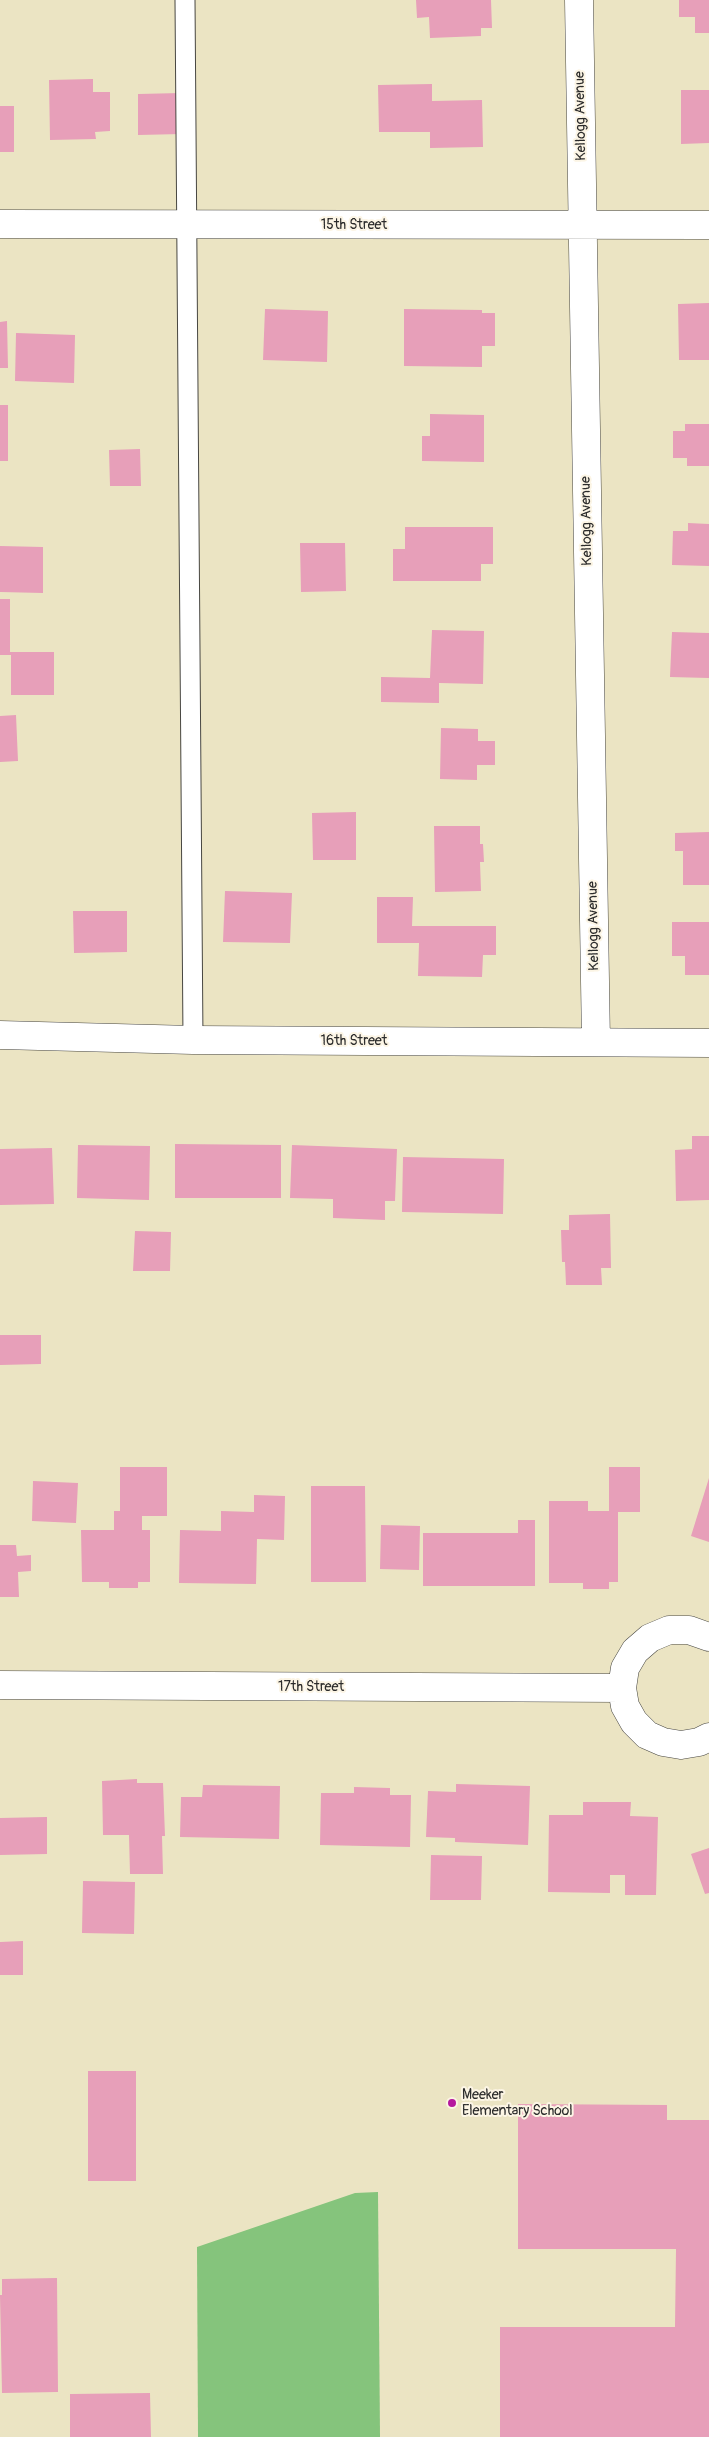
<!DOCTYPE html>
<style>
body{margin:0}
canvas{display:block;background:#ebe4c3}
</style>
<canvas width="709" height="2437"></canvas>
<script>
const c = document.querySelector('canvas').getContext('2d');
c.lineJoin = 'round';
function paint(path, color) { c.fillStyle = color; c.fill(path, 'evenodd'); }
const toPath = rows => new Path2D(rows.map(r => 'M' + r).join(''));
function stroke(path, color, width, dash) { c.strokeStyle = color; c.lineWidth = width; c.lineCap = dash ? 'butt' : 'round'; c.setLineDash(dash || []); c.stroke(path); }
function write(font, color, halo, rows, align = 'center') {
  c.font = font + ' Pangolin,sans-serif'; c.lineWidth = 4; c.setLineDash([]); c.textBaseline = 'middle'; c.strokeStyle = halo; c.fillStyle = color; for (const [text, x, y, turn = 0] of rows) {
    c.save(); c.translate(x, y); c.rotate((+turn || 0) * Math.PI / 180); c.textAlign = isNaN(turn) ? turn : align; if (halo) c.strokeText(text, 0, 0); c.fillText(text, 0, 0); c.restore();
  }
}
const green = toPath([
 [378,2192,380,2437,198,2437,197,2247,355,2193]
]);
const building = toPath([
 [416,0,491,0,492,28,481,28,481,36,430,38,429,17,417,18],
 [679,0,709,0,709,33,695,33,695,17,679,17],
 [93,79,93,92,110,92,110,131,95,132,96,139,50,140,49,80],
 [432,84,432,101,482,100,483,147,430,148,430,132,379,132,378,85],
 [681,90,709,90,709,143,681,144],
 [181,93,182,134,138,135,138,94],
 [0,106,14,106,14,152,0,152],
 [709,303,709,360,679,360,678,304],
 [265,309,328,311,327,362,263,360],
 [404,309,482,310,482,313,495,313,495,346,482,346,482,367,404,366],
 [7,321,8,368,0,368,0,322],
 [16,333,75,335,74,383,15,381],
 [0,405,8,405,8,461,0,461],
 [430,414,484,415,484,462,422,461,422,436,430,436],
 [685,424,709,424,709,466,687,466,687,458,673,458,673,431,685,431],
 [140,449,141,486,110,486,109,450],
 [688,523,709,524,709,566,672,565,673,531,688,531],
 [405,527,493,527,493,564,481,564,481,581,393,581,393,549,405,549],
 [300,543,345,543,346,591,301,592],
 [0,546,43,547,43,593,0,592],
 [0,599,10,599,10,652,54,652,54,695,11,695,11,655,0,655],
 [432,630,484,631,483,684,439,683,439,703,381,702,381,677,430,678],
 [672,632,709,633,709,678,670,677],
 [16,715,18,761,0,762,0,716],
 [441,728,478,729,478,741,495,741,495,765,477,765,477,780,440,779],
 [356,812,356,860,313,860,312,813],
 [434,826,480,826,480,844,483,844,484,862,480,862,481,891,435,892],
 [709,832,709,885,683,885,683,851,675,851,675,833],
 [225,891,292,893,290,943,223,942],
 [377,897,413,897,412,926,496,926,496,955,483,955,482,977,418,976,419,943,377,943],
 [73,911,127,911,127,952,74,953],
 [672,922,709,922,709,975,685,975,685,956,672,956],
 [692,1136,709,1136,709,1200,676,1201,675,1150,692,1149],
 [175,1144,281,1145,281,1198,175,1198],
 [78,1145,150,1146,149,1200,77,1198],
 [292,1145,397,1149,395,1201,385,1201,385,1220,333,1218,333,1199,290,1198],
 [52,1148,54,1204,0,1205,0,1149],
 [403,1157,504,1159,503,1214,402,1212],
 [610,1214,611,1268,601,1268,602,1285,566,1285,565,1262,562,1262,561,1230,569,1230,569,1215],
 [135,1231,171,1232,170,1271,133,1271],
 [0,1335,41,1335,41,1364,0,1365],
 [120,1467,167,1467,167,1516,142,1516,142,1530,150,1530,150,1582,138,1582,138,1588,109,1588,109,1582,82,1582,81,1530,114,1530,114,1511,120,1511],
 [609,1467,640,1467,640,1512,618,1512,618,1582,609,1582,609,1589,583,1589,583,1583,549,1583,549,1501,588,1501,588,1511,609,1511],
 [709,1478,709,1542,691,1536],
 [33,1481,78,1483,76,1523,32,1521],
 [311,1486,365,1486,366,1582,311,1582],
 [254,1495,285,1496,284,1540,257,1539,256,1584,179,1583,180,1530,221,1531,221,1511,254,1512],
 [518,1520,535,1520,535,1586,423,1586,423,1533,518,1533],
 [381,1525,420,1526,419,1570,380,1569],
 [0,1545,16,1545,17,1556,31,1555,31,1571,18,1572,19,1597,0,1597],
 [137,1779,137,1783,163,1783,165,1836,162,1836,163,1874,130,1874,129,1835,103,1835,102,1781],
 [456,1784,530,1786,528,1845,455,1842,455,1838,426,1837,428,1791,456,1792],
 [203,1785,280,1786,279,1839,180,1837,181,1797,202,1797],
 [354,1787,390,1788,390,1795,411,1795,410,1847,320,1845,321,1793,354,1793],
 [583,1802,631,1802,630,1816,658,1817,656,1895,625,1895,625,1875,610,1875,610,1893,548,1892,549,1815,583,1815],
 [47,1817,47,1854,0,1855,0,1818],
 [709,1848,709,1893,705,1894,691,1854],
 [431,1855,482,1856,481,1900,430,1900],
 [83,1881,135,1882,134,1934,82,1933],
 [23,1941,23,1975,0,1975,0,1942],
 [88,2071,136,2071,136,2181,88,2181],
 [518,2104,667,2105,667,2120,709,2120,709,2437,500,2437,500,2327,675,2327,676,2249,518,2249],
 [57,2278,58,2392,2,2393,0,2295,2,2295,2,2279],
 [150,2393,151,2437,70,2437,70,2394]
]);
const lane = toPath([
 [185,0,193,1040]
]);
const street = toPath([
 [579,0,596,1042],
 [0,224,709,225],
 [0,1035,193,1040,709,1043],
 [709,1637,689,1630,669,1630,650,1638,635,1651,625,1668,622,1688,625,1706,634,1722,647,1735,663,1742,681,1745,699,1742,709,1737],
 [0,1685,622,1688]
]);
const markers = [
 [452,2103,5,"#b5179e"]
];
const streetNames = [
 ["Kellogg Avenue",581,116,-91],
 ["15th Street",354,225],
 ["Kellogg Avenue",587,521,-91],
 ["Kellogg Avenue",594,926,-91],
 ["16th Street",354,1041],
 ["17th Street",311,1687]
];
const poiNames = [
 ["Meeker",462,2095],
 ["Elementary School",462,2111]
];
paint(green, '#85c47c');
paint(building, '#e79fb9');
stroke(lane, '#484742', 21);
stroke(street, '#484742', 29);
stroke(lane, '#fff', 19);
stroke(street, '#fff', 28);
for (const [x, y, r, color] of markers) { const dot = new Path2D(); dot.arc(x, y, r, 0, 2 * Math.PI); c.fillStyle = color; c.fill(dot); stroke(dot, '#fcf5e5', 2); }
write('14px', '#2b2b2b', '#fcf5e5', streetNames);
write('14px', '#2b2b2b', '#fcf5e5', poiNames, 'left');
</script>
